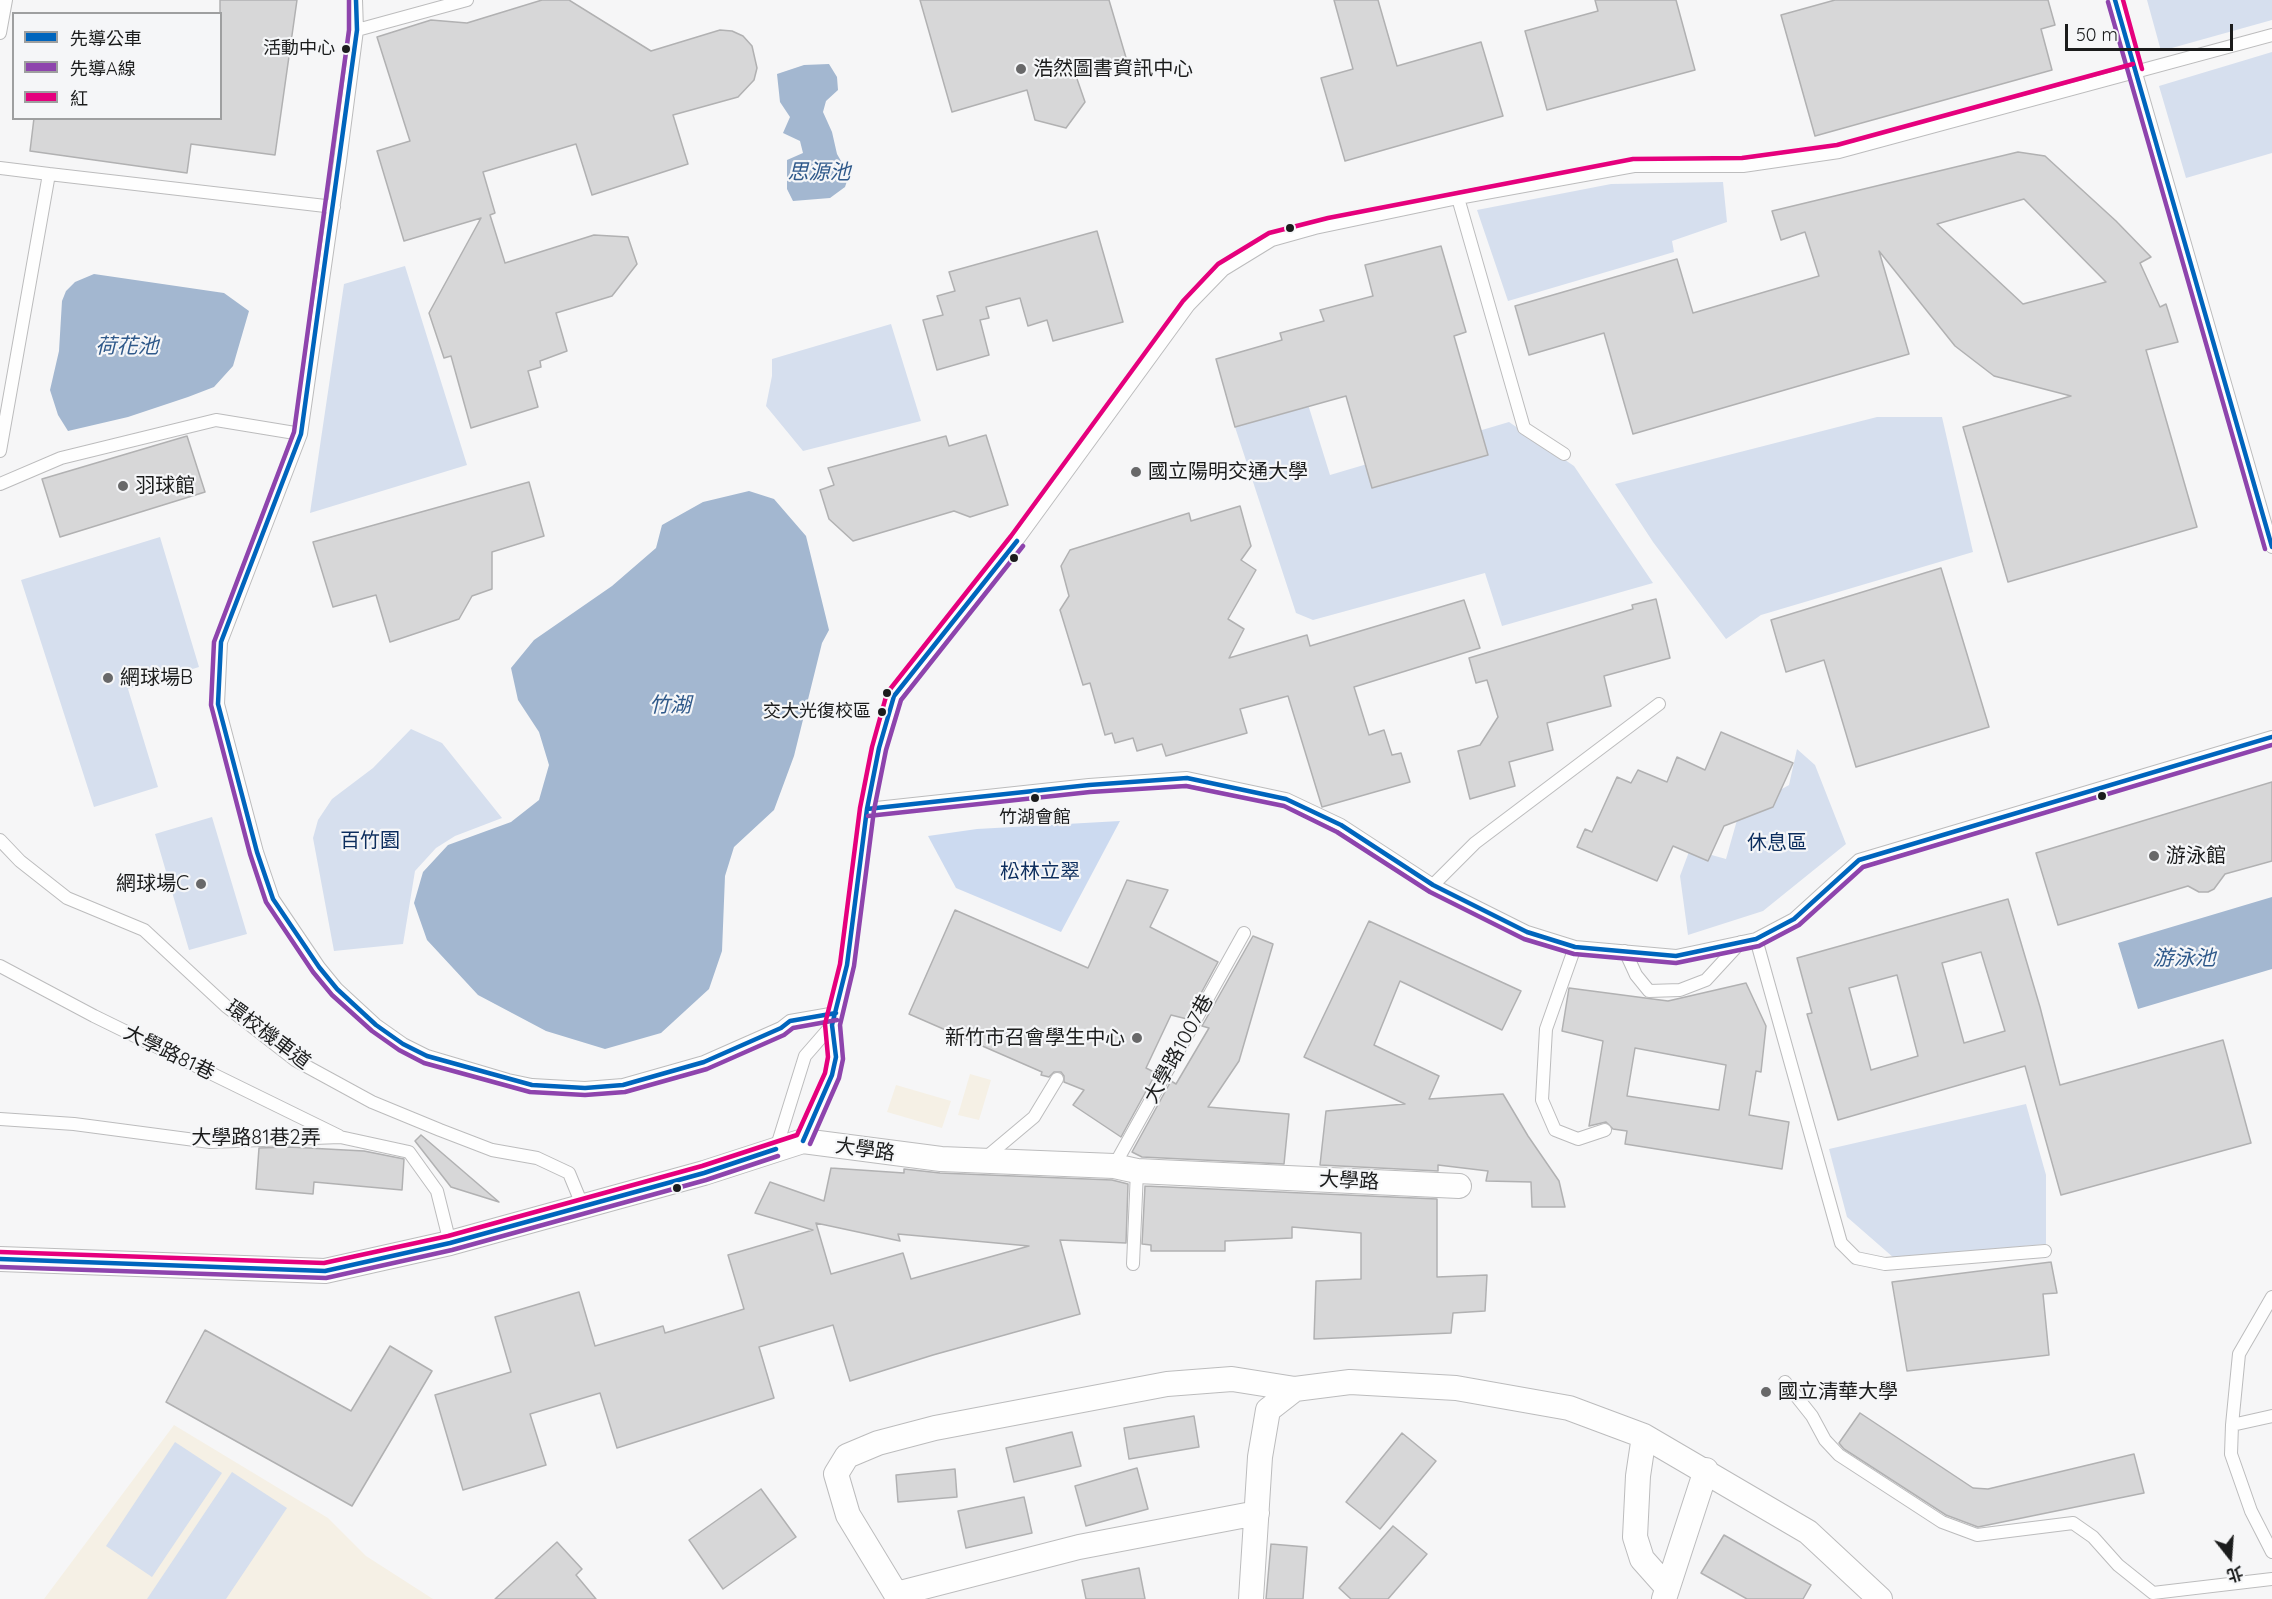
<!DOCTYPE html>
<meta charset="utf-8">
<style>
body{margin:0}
#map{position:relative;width:2272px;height:1599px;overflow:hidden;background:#f6f6f7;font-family:Quicksand,"Noto Sans TC",sans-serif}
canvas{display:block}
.legend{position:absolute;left:12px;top:12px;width:210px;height:108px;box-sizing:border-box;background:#f5f6f8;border:2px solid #9e9fa0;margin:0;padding:8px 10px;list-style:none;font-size:18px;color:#1b1c1c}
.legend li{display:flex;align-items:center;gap:12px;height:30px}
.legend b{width:30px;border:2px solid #9e9fa0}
.north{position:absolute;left:2200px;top:1527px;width:60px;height:60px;-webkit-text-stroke:4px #f5f6f8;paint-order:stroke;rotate:163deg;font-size:16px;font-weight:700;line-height:24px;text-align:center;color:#1b1c1c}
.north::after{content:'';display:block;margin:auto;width:21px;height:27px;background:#1b1c1c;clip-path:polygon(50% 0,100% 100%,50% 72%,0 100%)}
.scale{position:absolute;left:2065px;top:24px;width:168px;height:27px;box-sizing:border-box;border:3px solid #1b1c1c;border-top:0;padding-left:8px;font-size:18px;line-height:21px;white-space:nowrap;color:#1b1c1c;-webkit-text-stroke:4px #f5f6f8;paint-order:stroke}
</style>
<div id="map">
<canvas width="2272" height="1599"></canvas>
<ul class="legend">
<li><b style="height:8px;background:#0065bd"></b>先導公車</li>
<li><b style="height:8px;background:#8e44ad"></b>先導A線</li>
<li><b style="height:8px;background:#e5007d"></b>紅</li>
</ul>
<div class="north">北</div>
<div class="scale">50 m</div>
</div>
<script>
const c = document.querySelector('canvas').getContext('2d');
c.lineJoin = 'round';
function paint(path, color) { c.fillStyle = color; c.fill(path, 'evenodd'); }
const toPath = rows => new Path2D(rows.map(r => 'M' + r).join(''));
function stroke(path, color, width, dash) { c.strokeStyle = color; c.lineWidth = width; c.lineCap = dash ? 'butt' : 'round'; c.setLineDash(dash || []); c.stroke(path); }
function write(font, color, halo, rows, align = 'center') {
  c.font = font + ' Quicksand,"Noto Sans TC",sans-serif'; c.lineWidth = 4.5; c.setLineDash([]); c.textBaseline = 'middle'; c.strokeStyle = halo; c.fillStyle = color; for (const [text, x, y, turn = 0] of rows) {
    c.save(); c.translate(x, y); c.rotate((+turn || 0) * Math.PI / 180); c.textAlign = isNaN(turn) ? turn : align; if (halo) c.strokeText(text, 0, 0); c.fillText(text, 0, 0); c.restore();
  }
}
const industrial = toPath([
 [970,1074,991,1080,979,1120,958,1115],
 [896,1085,951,1101,942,1128,887,1112],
 [174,1425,328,1518,366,1556,433,1599,44,1599]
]);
const green = toPath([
 [2147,0,2272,0,2272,20,2161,51],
 [2272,52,2272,153,2186,178,2159,86],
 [1723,182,1727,222,1672,241,1674,252,1508,301,1477,210,1611,184],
 [405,266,467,465,310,513,344,284],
 [891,324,921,421,803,451,766,406,772,376,772,359],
 [1302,385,1330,475,1509,422,1574,466,1653,583,1502,626,1485,573,1313,620,1296,613,1235,427,1233,404],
 [1877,417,1942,417,1973,552,1761,615,1726,639,1653,542,1615,484],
 [160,537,199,667,128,689,158,787,94,807,21,580],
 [411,729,442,743,502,818,455,836,436,848,415,871,403,944,334,951,313,838,318,820,332,799,373,768],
 [1797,749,1815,765,1846,844,1763,911,1688,935,1680,876,1690,849,1726,859,1739,813,1789,785],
 [212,817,247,934,189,950,155,834],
 [2026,1104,2046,1175,2046,1244,1894,1258,1847,1217,1829,1149],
 [175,1442,222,1473,152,1577,106,1546],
 [232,1472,287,1508,226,1599,147,1599]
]);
const forest = toPath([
 [1120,821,1061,932,956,888,928,836,977,829]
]);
const water = toPath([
 [829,64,837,77,838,90,826,101,823,112,832,132,837,154,849,175,845,187,830,198,793,201,787,189,787,160,803,153,800,141,783,133,790,117,780,102,777,74,804,65],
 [94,274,224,293,249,311,233,366,214,387,188,397,128,417,68,431,58,415,50,390,59,351,62,301,66,291,75,282],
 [749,491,774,499,806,536,829,630,822,643,794,756,774,810,734,847,725,876,722,951,709,989,661,1033,605,1049,546,1031,478,995,427,940,414,903,423,872,448,845,511,822,539,800,549,765,539,732,518,700,511,668,534,640,612,586,656,548,662,525,703,502],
 [2272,897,2272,969,2138,1009,2118,943]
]);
const building = toPath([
 [220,0,297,0,275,155,191,144,187,173,30,151,34,118,220,118,220,0],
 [542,0,569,0,651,51,720,30,732,31,743,36,752,46,757,68,754,80,738,97,673,115,688,164,592,195,576,144,483,172,495,213,490,215,505,263,594,235,628,237,637,264,612,296,556,313,567,351,540,361,541,367,528,371,538,407,471,428,451,356,444,358,429,313,481,218,404,241,377,151,410,141,377,37,431,20,467,23,542,0],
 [920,0,1109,0,1127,61,1076,76,1085,102,1066,128,1035,120,1027,90,952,112,920,0],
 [1334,0,1378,0,1397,66,1481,42,1503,116,1345,161,1321,78,1353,69,1334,0],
 [1595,0,1676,0,1695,70,1547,110,1525,31,1598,11,1595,0],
 [1835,0,2048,0,2055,25,2041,29,2052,70,1815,136,1781,15,1835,0],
 [2018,152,2045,156,2116,221,2151,257,2140,263,2160,307,2166,304,2178,342,2146,350,2197,527,2008,582,1963,427,2071,396,1994,376,1955,346,1879,251,1909,354,1633,434,1604,333,1529,355,1515,306,1677,259,1693,313,1819,276,1805,232,1781,240,1772,211,2018,152],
 [2024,199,2106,282,2023,304,1937,224,2024,199],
 [1097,231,1123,322,1053,341,1047,320,1028,326,1020,298,986,307,989,318,980,320,989,355,937,370,923,320,943,315,937,296,955,291,949,272,1097,231],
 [1441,246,1466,332,1454,336,1488,455,1372,488,1346,396,1235,427,1216,359,1282,340,1280,333,1324,321,1320,310,1373,296,1365,265,1441,246],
 [986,435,1008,505,970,517,954,511,853,541,829,519,820,490,834,485,828,468,946,436,949,446,986,435],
 [187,436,205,492,60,537,42,479,187,436],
 [529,482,544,536,492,552,492,589,472,596,459,619,390,642,376,595,333,607,313,542,529,482],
 [1240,506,1251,546,1241,560,1256,570,1228,619,1244,629,1229,658,1307,635,1310,646,1464,600,1480,648,1354,687,1369,735,1384,730,1392,755,1401,753,1410,782,1322,807,1288,696,1240,709,1247,733,1166,756,1162,744,1137,751,1133,738,1115,743,1112,733,1105,735,1090,683,1083,685,1060,610,1069,596,1061,566,1070,550,1189,513,1191,521,1240,506],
 [1941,568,1989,727,1856,767,1824,660,1786,672,1771,620,1941,568],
 [1656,599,1670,658,1604,676,1611,706,1547,723,1553,750,1509,762,1515,786,1470,799,1458,751,1480,745,1498,717,1487,680,1476,683,1469,658,1633,609,1632,605,1656,599],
 [1721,732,1793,763,1773,807,1724,826,1708,861,1673,846,1657,881,1577,847,1585,829,1592,832,1617,777,1631,783,1638,770,1667,782,1677,757,1705,770,1721,732],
 [2272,782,2272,861,2225,874,2214,889,2208,892,2199,892,2188,886,2058,925,2036,853,2272,782],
 [1127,880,1168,890,1150,927,1218,962,1187,1019,1171,1015,1146,1068,1156,1073,1121,1137,1073,1105,1084,1090,1064,1082,1064,1076,1061,1072,1054,1072,1049,1077,1041,1075,1042,1072,909,1014,955,910,1088,968,1127,880],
 [2008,899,2040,1007,2060,1085,2223,1040,2251,1143,2061,1195,2025,1066,1838,1120,1807,1014,1812,1013,1797,958,2008,899],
 [1981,952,2005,1031,1964,1043,1942,963,1981,952],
 [1897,975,1918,1056,1871,1070,1849,988,1897,975],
 [1369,921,1521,991,1502,1030,1400,981,1374,1045,1439,1076,1429,1099,1503,1094,1528,1136,1559,1181,1565,1207,1532,1207,1531,1182,1486,1181,1488,1171,1438,1165,1438,1171,1320,1165,1326,1111,1405,1104,1304,1057,1369,921],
 [1253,936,1273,944,1239,1061,1208,1107,1289,1114,1284,1164,1142,1157,1132,1152,1171,1081,1176,1084,1209,1028,1202,1026,1253,936],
 [1746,983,1766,1026,1761,1072,1756,1071,1749,1115,1789,1122,1782,1169,1625,1144,1627,1131,1613,1129,1606,1122,1589,1126,1603,1041,1562,1031,1569,988,1668,1001,1746,983],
 [1635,1048,1726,1065,1719,1110,1627,1096,1635,1048],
 [421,1135,499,1202,451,1187,415,1141,421,1135],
 [289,1147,364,1151,404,1159,402,1190,314,1182,313,1194,256,1189,259,1148,289,1147],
 [831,1168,904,1173,904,1169,940,1173,1112,1180,1128,1184,1126,1243,1060,1240,1080,1314,933,1355,850,1381,833,1325,759,1347,774,1398,617,1448,600,1393,530,1414,546,1465,463,1490,435,1395,511,1372,495,1317,579,1292,595,1346,663,1326,665,1333,744,1309,728,1255,813,1230,755,1213,770,1182,824,1201,831,1168],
 [816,1223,900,1241,898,1234,1029,1246,911,1279,903,1253,831,1274,816,1223],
 [1145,1186,1437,1199,1437,1277,1487,1275,1485,1311,1453,1313,1451,1333,1314,1339,1316,1281,1361,1279,1361,1233,1292,1227,1292,1238,1225,1241,1225,1251,1151,1251,1151,1245,1142,1244,1145,1186],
 [2051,1262,2057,1293,2043,1294,2049,1355,1907,1371,1892,1282,2051,1262],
 [205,1330,351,1411,390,1346,432,1371,352,1506,166,1402,205,1330],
 [1860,1413,1973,1488,1988,1489,2134,1454,2144,1493,1978,1527,1946,1515,1844,1449,1839,1443,1860,1413],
 [1194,1416,1199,1447,1129,1459,1124,1428,1194,1416],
 [1072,1432,1081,1466,1014,1482,1006,1448,1072,1432],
 [1402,1433,1436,1461,1380,1529,1346,1502,1402,1433],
 [1137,1468,1148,1509,1086,1526,1075,1486,1137,1468],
 [955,1469,957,1497,898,1502,896,1475,955,1469],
 [761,1489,796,1537,723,1589,689,1540,761,1489],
 [1024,1497,1032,1533,966,1548,958,1511,1024,1497],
 [1393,1526,1427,1554,1388,1599,1351,1599,1339,1588,1393,1526],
 [1724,1535,1811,1585,1803,1599,1747,1599,1701,1573,1724,1535],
 [557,1542,582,1569,576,1575,596,1599,495,1599,557,1542],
 [1271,1544,1307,1547,1303,1599,1266,1599,1271,1544],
 [1139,1568,1145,1599,1086,1599,1082,1580,1139,1568]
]);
const service = toPath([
 [356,0,357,30,340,161,301,434,221,642,218,704,257,852,273,899,319,967,337,989,376,1025,403,1044,427,1056,508,1080,532,1085,585,1088,623,1085,704,1062,781,1028,790,1021,836,1013],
 [2115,0,2272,547],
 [357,30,467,0],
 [0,33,6,0],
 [0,168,49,174],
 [1458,198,1524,428,1564,454],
 [0,451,49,174,334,207],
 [0,484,61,458,216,420,301,434],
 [867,809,1089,785,1187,778,1286,799,1341,825,1433,885,1527,932,1575,947,1676,956,1756,939,1794,919,1859,860,2272,737],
 [0,840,20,861,67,898,144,930,227,1007,295,1060,372,1102,440,1130,492,1150,537,1158,569,1173,583,1207],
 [1433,885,1475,843,1659,704],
 [1756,939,1841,1243,1856,1258,1885,1264,2045,1251],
 [1575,947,1546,1029,1542,1100,1555,1130,1578,1139,1605,1130],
 [1625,951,1636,975,1649,991,1680,990,1706,980,1741,942],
 [0,966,94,1016,339,1136],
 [0,1119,74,1124,210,1142,340,1137,409,1152,437,1191,450,1243],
 [803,1141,832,1075,836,1057,832,1025,847,965,867,809,879,748,894,696,1017,541,1189,305,1223,270,1272,240,1315,228,1458,198,1634,166,1743,166,1839,152,2272,35],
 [776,1149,805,1056,832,1025],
 [984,1159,1034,1117,1057,1079],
 [1114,1166,1244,933],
 [1133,1264,1137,1171],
 [1785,1382,1812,1416,1825,1440,1839,1455,1942,1522,1977,1535,2073,1523,2093,1537,2118,1565,2153,1593,2272,1579],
 [2272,1416,2232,1425,2231,1454,2251,1511,2272,1552],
 [2232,1425,2239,1354,2272,1297]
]);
const minor = toPath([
 [0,1259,325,1271,450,1243,704,1173,803,1141,941,1159,1114,1166,1137,1171,1459,1186],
 [1644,1436,1638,1476,1635,1537,1642,1559,1666,1586],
 [896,1594,1079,1547,1257,1513],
 [899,1599,848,1515,836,1474,847,1456,878,1443,935,1428,1167,1384,1232,1379,1295,1389],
 [1251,1599,1260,1457,1268,1410,1295,1389,1350,1382,1456,1388,1569,1408,1644,1436,1808,1532,1880,1599],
 [1664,1599,1706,1470]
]);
const bus1 = toPath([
 [356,0,357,30,301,434,221,642,218,704,257,852,273,899,319,967,337,989,376,1025,403,1044,427,1056,532,1085,585,1088,623,1085,704,1062,781,1028,790,1021,836,1013],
 [2115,0,2272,547],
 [867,809,1089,785,1187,778,1286,799,1341,825,1433,885,1527,932,1575,947,1676,956,1756,939,1794,919,1859,860,2272,737],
 [803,1141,832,1075,836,1057,832,1025,847,965,867,809,879,748,894,696,1017,541],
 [0,1259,325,1271,450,1243,704,1173,776,1149]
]);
const bus2 = toPath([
 [349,0,349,30,294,432,214,642,211,705,250,854,266,902,313,972,332,995,372,1031,399,1050,424,1063,530,1092,585,1095,625,1092,707,1069,784,1035,793,1028,837,1020],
 [2108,2,2265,549],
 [868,816,1090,792,1186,786,1284,806,1337,832,1430,892,1524,939,1574,954,1676,963,1759,946,1799,925,1863,867,2272,745],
 [810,1144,839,1078,843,1059,840,1025,854,966,874,810,886,750,901,700,1023,546],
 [0,1267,326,1278,452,1250,706,1180,778,1156]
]);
const bus3 = toPath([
 [2123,0,2142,69],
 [0,1252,324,1263,448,1236,702,1166,797,1135,825,1073,828,1057,825,1024,840,964,860,808,872,747,887,693,1011,536,1183,301,1218,264,1269,233,1328,218,1633,159,1742,158,1837,145,2133,64]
]);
const markers = [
 [346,49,5,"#1b1c1c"],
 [1021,69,6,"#686869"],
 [1290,228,5,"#1b1c1c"],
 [1136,472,6,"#686869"],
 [123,486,6,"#686869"],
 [1014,558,5,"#1b1c1c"],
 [108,678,6,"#686869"],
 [887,693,5,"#1b1c1c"],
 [882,712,5,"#1b1c1c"],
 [2102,796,5,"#1b1c1c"],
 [1035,798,5,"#1b1c1c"],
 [2154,856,6,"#686869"],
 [201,884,6,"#686869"],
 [1137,1038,6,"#686869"],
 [677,1188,5,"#1b1c1c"],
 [1766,1392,6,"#686869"]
];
const busNames = [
 ["活動中心",335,49],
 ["交大光復校區",871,712],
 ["竹湖會館",1035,818,"center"]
];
const poiNames = [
 ["浩然圖書資訊中心",1033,69],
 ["國立陽明交通大學",1148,472],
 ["羽球館",135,486],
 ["網球場B",120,678],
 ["游泳館",2166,856],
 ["網球場C",189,884,"right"],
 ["新竹市召會學生中心",1125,1038,"right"],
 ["國立清華大學",1778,1392]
];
const parkNames = [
 ["百竹園",370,841],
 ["休息區",1777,843],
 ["松林立翠",1040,872]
];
const streetNames = [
 ["環校機車道",268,1035,37],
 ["大學路1007巷",1179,1049,-61],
 ["大學路81巷",169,1053,26],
 ["大學路81巷2弄",256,1138],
 ["大學路",865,1150,8],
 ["大學路",1349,1181,3]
];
const waterNames = [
 ["思源池",819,173],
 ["荷花池",127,347],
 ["竹湖",670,706],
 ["游泳池",2184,959]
];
paint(industrial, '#f5f0e5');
paint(green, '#d6dfee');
paint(forest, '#ccdaf0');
paint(water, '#a3b7d0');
paint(building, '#d7d7d8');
stroke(building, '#b1b1b2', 1.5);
stroke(service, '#bcbcbd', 14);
stroke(minor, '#bcbcbd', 26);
stroke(service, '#fefefe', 12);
stroke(minor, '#fefefe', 24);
stroke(bus1, '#0065bd', 4.5);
stroke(bus2, '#8e44ad', 4.5);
stroke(bus3, '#e5007d', 4.5);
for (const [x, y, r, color] of markers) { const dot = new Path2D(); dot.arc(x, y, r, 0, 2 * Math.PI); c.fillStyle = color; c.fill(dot); stroke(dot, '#f5f6f8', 2); }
write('18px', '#1b1c1c', '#f5f6f8', busNames, 'right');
write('20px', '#1b1c1c', '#f5f6f8', poiNames, 'left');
write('20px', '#0d2e5e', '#f5f6f8', parkNames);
write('20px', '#1b1c1c', '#f5f6f8', streetNames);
write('italic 21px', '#2f598a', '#f5f6f8', waterNames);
</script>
